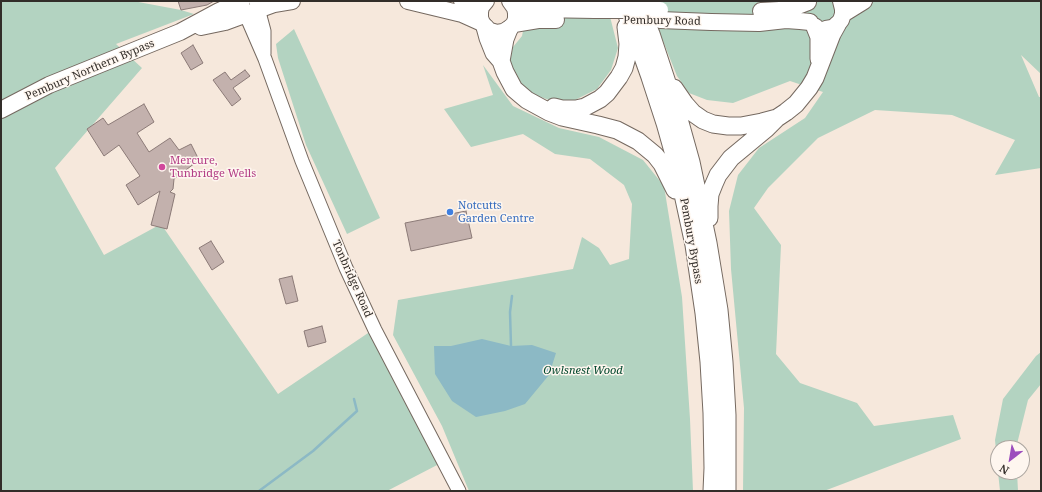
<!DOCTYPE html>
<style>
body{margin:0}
#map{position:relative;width:1042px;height:492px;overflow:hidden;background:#f6e8dc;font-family:"Noto Serif",serif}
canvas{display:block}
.frame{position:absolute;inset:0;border:2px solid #322d29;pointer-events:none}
.north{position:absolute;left:990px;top:440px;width:40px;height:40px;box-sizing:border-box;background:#fef6ef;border:1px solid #aca6a0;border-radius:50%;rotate:211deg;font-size:11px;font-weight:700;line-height:16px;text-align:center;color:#322d29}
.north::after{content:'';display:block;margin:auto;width:14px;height:18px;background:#9c4dbd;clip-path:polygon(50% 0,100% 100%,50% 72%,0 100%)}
</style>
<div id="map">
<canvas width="1042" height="492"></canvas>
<div class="frame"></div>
<div class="north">N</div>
</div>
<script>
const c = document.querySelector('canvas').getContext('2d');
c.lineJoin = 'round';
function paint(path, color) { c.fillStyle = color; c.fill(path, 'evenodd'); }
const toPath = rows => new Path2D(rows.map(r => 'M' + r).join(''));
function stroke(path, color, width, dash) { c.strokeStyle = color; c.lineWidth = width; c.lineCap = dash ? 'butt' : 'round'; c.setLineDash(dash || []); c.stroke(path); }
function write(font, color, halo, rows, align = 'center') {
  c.font = font + ' "Noto Serif",serif'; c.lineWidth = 3; c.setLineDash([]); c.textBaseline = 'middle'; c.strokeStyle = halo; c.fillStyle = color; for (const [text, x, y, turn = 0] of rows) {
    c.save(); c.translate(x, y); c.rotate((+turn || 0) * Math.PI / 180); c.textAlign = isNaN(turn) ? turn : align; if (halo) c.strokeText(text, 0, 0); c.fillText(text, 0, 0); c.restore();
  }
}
const green = toPath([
 [1,1,133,1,181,10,194,14,116,44,142,68,55,168,104,255,161,224,278,394,371,331,404,401,441,463,387,491,1,491],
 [529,1,606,1,618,48,611,70,597,89,575,100,549,100,530,93,517,78,510,62,513,47,522,36],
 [647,1,1041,1,1041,74,1021,55,1039,97,1041,97,1041,168,995,175,1015,140,952,115,875,110,818,138,768,188,754,208,781,245,776,354,800,383,857,403,874,426,953,415,961,439,824,491,743,491,744,408,731,269,729,211,738,175,759,148,805,118,823,92,790,81,733,103,707,100,689,93,677,76],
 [294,29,380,218,347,234,306,145,278,58,276,44],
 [483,65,513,106,559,128,599,137,643,160,664,186,682,297,690,419,693,491,469,491,442,426,393,335,398,300,573,269,582,237,599,248,610,265,629,259,632,204,624,185,590,159,555,154,523,134,471,147,444,109,493,95],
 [1041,352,1041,384,1028,400,1016,448,998,448,998,470,995,440,1003,399,1036,356],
 [998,472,1017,472,1018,491,1000,491]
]);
const water = toPath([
 [482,339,511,346,532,345,556,353,549,375,525,404,505,411,476,417,452,401,435,374,434,346,451,346]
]);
const stream = toPath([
 [511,346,510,312,512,296],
 [259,491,313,451,357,411,354,399]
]);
const building = toPath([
 [178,1,214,1,207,5,181,10,178,1],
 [193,45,203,63,191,70,181,53,193,45],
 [245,70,250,76,233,88,241,99,232,106,213,80,225,72,231,80,245,70],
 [144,104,154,122,137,133,149,152,170,138,179,150,191,144,199,160,174,179,173,189,170,192,175,194,167,229,151,225,160,191,138,205,126,185,140,176,119,145,104,156,87,129,103,118,108,125,144,104],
 [466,211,472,238,411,251,405,223,466,211],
 [211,241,224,262,212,270,199,248,211,241],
 [292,276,298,301,286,304,279,279,292,276],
 [322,326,326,342,308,347,304,331,322,326]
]);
const tertiary = toPath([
 [256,1,264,31,264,54],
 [242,6,265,59,302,161,346,268,375,330,459,491]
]);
const primary = toPath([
 [408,1,462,14,482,23],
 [462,1,476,3,484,2],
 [486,1,481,7,480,12,480,18,482,23,485,27,490,31,497,33,503,32,509,29,514,24,516,19,516,13,515,8,510,1],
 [512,3,522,7,537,9,595,10],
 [761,11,780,10,795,7,808,2],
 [843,14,864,1],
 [660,20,711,22,759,23,786,20,800,21,810,22],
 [514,24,538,20,556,20],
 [201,27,225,22,274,4,292,1],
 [826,29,832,28,837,25,841,20,843,14,843,9,841,1],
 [1,110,49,85,180,32,219,11,242,1]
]);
const trunk = toPath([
 [621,1,635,35,650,77,665,123,676,162,694,245,704,313,709,362,712,413,713,468,712,491],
 [638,1,651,34,679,119,691,162,708,243,719,310,724,362,727,415,727,491],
 [485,27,488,38,494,53,501,61,505,72,514,89,521,95,527,100,549,112,562,117,598,125,617,130,638,141,655,155,662,164,675,190],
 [815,27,819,37,819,59],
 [501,61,505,39,509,29],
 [674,88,685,104,693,113,703,120,713,124,728,126,741,126,762,122,777,118,786,112,796,104,809,88,815,78,832,34,837,25],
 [554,107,562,109,576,109,585,107,600,99,607,93,619,77,624,68,627,57,628,44,626,27],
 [709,218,709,206,710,194,714,184,718,175,731,158,766,129,776,119]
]);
const primaryBridge = toPath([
 [595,10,660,10]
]);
const markers = [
 [162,167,4,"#d1479c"],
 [450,212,4,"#3f7fe0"]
];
const streetNames = [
 ["Pembury Road",662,21,1],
 ["Pembury Northern Bypass",90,70,-23],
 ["Pembury Bypass",691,241,80],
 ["Tonbridge Road",352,279,66]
];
const hotelNames = [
 ["Mercure,",170,161],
 ["Tunbridge Wells",170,174]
];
const shopNames = [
 ["Notcutts",458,206],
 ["Garden Centre",458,219]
];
const parkNames = [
 ["Owlsnest Wood",583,371]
];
paint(green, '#b3d3c1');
paint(water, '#8cb9c5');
stroke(stream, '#8cb9c5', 2.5);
paint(building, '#c3b1ad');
stroke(building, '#8b7a77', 1);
stroke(tertiary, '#756960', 15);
stroke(primary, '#756960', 18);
stroke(trunk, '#756960', 19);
stroke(tertiary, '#fff', 13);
stroke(primary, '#fff', 16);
stroke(trunk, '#fff', 17);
stroke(primaryBridge, '#756960', 18, []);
stroke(primaryBridge, '#fff', 16);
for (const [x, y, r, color] of markers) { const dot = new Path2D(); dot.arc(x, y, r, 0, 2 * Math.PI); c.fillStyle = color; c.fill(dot); stroke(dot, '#fef6ef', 1.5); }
write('11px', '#322d29', '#fef6ef', streetNames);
write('11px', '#b23c85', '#fef6ef', hotelNames, 'left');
write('11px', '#366cbe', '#fef6ef', shopNames, 'left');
write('italic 11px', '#00472c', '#fef6ef', parkNames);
</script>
